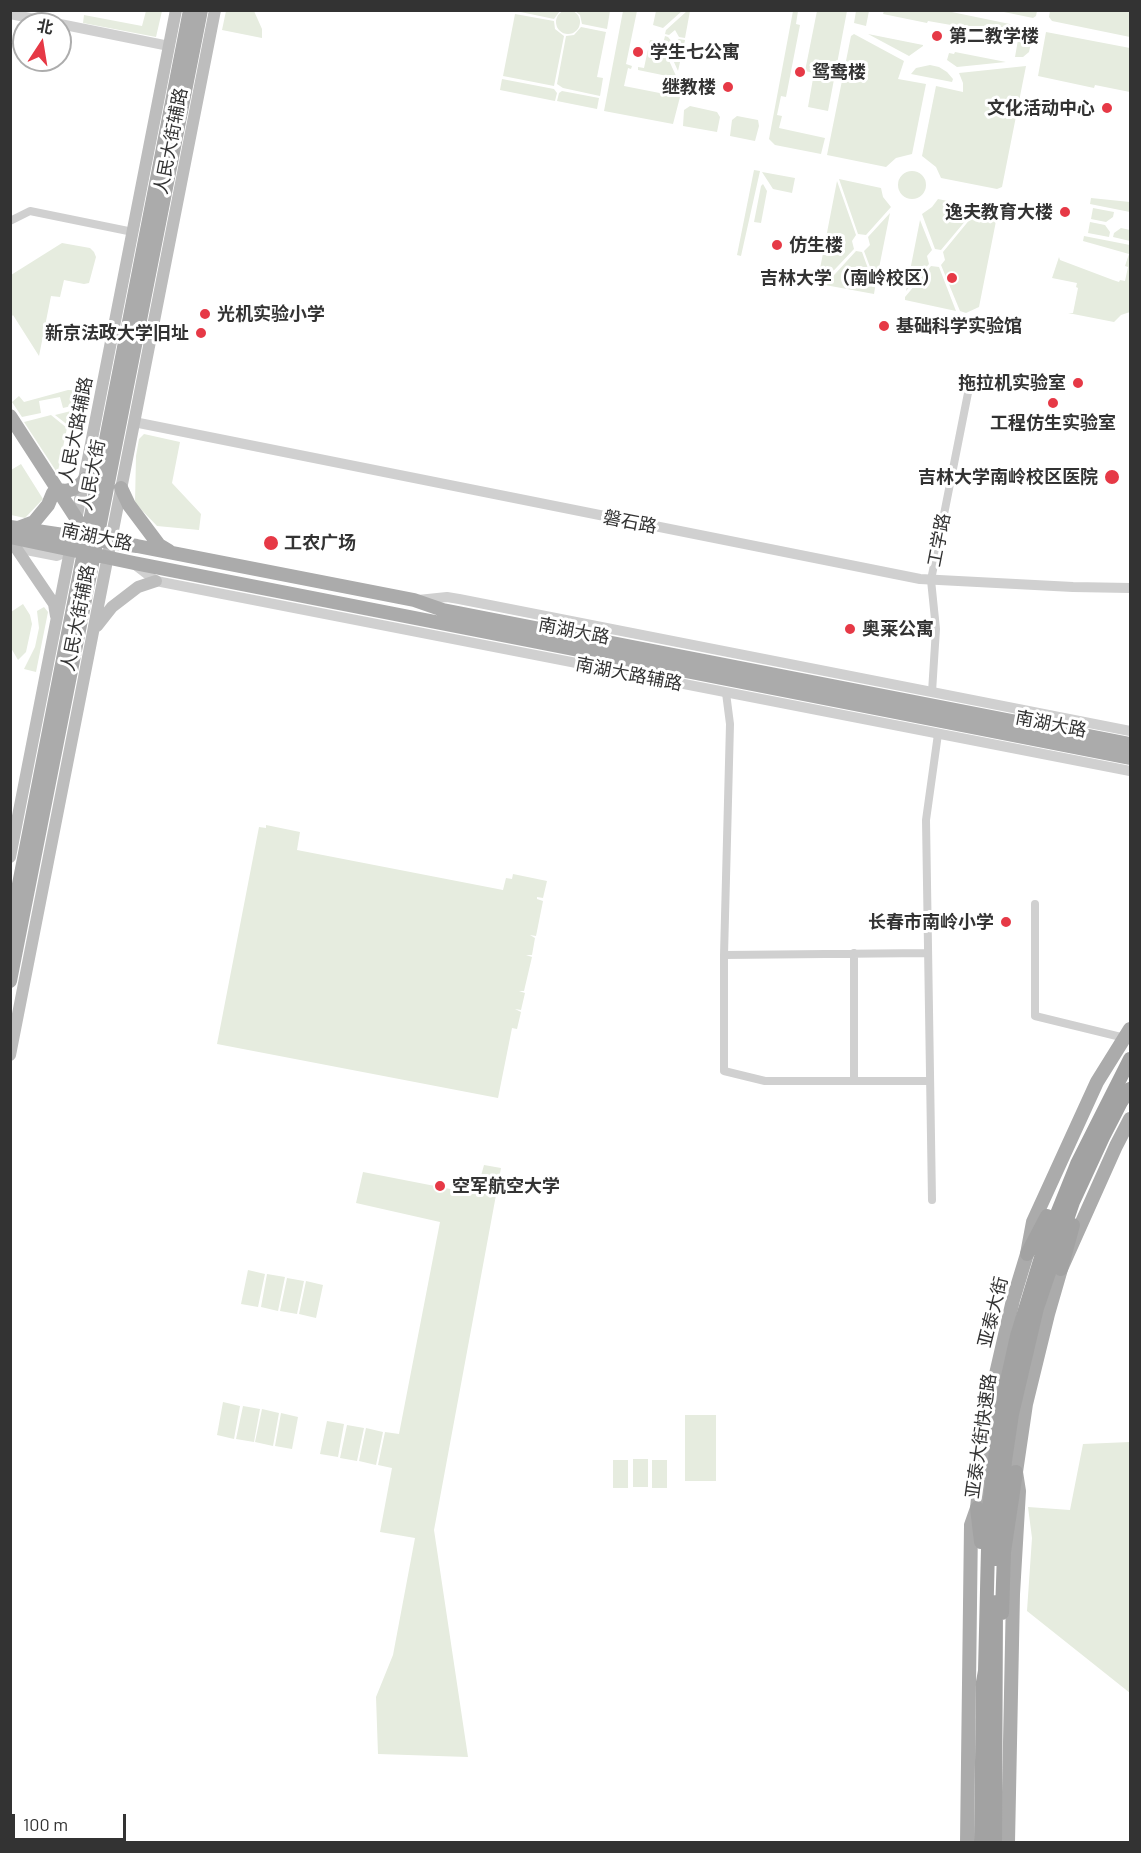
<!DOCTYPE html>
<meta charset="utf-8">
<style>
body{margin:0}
#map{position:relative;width:1141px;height:1853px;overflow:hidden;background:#fff;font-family:Barlow,"Noto Sans SC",sans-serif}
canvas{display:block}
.frame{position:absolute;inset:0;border:12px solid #333;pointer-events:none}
.north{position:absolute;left:12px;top:12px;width:60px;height:60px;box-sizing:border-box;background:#fff;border:2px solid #adadad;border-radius:50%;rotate:12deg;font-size:16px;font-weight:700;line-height:24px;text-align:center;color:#333}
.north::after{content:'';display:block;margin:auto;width:21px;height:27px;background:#e63946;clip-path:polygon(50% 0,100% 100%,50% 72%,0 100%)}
.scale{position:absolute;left:12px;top:1814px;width:114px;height:27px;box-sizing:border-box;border:3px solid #333;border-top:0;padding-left:8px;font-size:18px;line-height:21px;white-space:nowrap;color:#333;-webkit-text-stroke:4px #fff;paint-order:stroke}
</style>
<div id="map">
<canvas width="1141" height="1853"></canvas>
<div class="frame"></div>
<div class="north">北</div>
<div class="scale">100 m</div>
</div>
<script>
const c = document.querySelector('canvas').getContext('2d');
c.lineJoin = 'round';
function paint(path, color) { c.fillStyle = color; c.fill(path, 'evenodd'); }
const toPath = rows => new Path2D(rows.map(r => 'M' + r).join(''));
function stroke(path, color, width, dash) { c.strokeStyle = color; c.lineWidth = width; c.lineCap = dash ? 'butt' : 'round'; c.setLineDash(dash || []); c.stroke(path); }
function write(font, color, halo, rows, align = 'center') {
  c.font = font + ' Barlow,"Noto Sans SC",sans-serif'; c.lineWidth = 6; c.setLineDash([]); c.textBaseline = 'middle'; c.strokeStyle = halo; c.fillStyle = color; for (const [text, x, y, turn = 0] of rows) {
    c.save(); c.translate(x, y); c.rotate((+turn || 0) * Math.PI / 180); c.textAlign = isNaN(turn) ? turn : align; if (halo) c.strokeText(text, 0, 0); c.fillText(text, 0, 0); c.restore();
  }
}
const green = toPath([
 '556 22a12 12 0 1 1 24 0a12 12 0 1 1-24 0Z',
 [146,11,162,11,156,37,83,23,84,15,142,26],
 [226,11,254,11,262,29,262,38,222,30],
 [516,11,516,10,560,11,554,19],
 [575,11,610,11,607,29,582,24,580,15],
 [623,11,637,11,626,64,632,66,631,69,628,68,624,86,680,97,673,124,604,111],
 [656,11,656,10,682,11,663,28,653,25],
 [687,11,690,11,685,38,679,37,675,30,669,35,665,34,666,30],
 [793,11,798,11,796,24,800,25,786,97,781,96,777,115,782,116,779,128,825,138,821,154,775,145,769,139],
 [817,11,827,12,828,11,847,11,828,111,808,107,814,73,805,71],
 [856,11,869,11,866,26,854,23],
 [884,11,947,11,1034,29,1029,52,1023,57,1015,57,1019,34,1005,31,1004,38,959,29,960,27,951,25,928,21,927,23,883,14],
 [999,11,1037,11,1036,16,1033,18],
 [1050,11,1130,11,1130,37,1052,21,1049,17],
 [515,14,554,21,555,29,564,36,554,86,503,76],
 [581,27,606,32,597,77,603,78,600,96,563,88,557,84,566,36,574,35],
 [1046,32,1130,48,1130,92,1095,85,1094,88,1038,76],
 [854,34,904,61,898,79,926,84,912,154,896,158,886,167,827,155,851,36],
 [868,34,923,45,923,46,909,56],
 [665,36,668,37,673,43,679,39,685,40,678,71,664,40],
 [650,40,660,41,677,78,638,70,638,67,644,68],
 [955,52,1006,62,957,67,947,60,949,53,954,54],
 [930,65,939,67,947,72,953,79,952,82,911,74,916,68],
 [1026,66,1002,187,997,189,941,178,936,167,922,156,936,86,963,92,963,83,959,73],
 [502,79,554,89,557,93,555,101,500,90],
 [562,91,599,98,597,109,557,101,559,93],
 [690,106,717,112,720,117,717,132,683,126,684,110],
 [737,116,758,120,759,126,755,141,730,136,732,120],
 [754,170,760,171,741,256,737,255],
 '898 185a14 14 0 1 1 28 0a14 14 0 1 1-28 0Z',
 [762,172,795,178,792,193,773,189],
 [839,179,881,188,883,197,891,207,866,235,858,234],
 [837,181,856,235,852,241,854,249,822,283,818,279],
 [763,184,767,191,761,223,754,222,761,186],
 [1091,198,1130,202,1130,212,1090,204],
 [938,199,977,207,941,250,935,249,922,214,932,207],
 [980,207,998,211,979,307,966,313,960,311,941,265,945,260,943,252],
 [1093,208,1114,212,1113,217,1106,222,1091,219],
 [890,213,876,283,864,251,870,245,868,237],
 [920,220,932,250,927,256,929,264,906,291],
 [1090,222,1105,225,1110,232,1109,237,1088,233],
 [1121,228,1130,230,1130,241,1113,237,1114,233],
 [1084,236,1130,245,1130,312,1121,315,1114,322,1068,313,1073,313,1078,288,1076,287,1077,283,1052,278,1059,257,1060,260,1113,280,1119,282,1120,280,1125,281,1128,267,1125,266,1129,254,1083,241],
 [62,243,90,248,94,252,96,257,89,283,84,284,64,280,60,297,51,296,39,356,13,315,11,317,11,275],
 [856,251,862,252,875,288,874,294,825,285],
 [931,266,939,267,956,311,905,300,905,297],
 [68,390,90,391,88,402,63,408,60,397,39,401,41,413,22,417,12,402,19,396,24,402],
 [87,407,83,429,69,426,55,415],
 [51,415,67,428,58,471,56,471,24,422],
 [144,434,180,442,172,483,201,514,199,530,157,526,135,503,136,456,139,439],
 [21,464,43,499,25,518,11,515,11,470],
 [23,604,30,615,32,624,26,652,18,660,11,648,11,612],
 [44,607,48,612,36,672,24,669,35,647,39,628,37,611],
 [266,825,300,832,297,850,503,890,506,878,512,879,513,874,547,881,543,898,537,897,537,899,543,901,536,936,530,935,535,938,532,955,526,955,532,957,524,991,519,991,525,993,521,1010,515,1009,521,1012,517,1029,512,1028,498,1098,217,1044,259,827,266,828],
 [484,1165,501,1168,434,1530,468,1757,378,1754,376,1697,393,1655,415,1538,380,1532,392,1468,378,1465,385,1432,399,1434,440,1222,356,1203,363,1172,476,1194],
 [248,1270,265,1274,258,1307,241,1304],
 [267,1274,285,1277,278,1311,261,1307],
 [287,1278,304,1281,297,1314,280,1311],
 [306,1281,323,1285,316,1318,299,1314],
 [223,1402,240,1406,234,1439,217,1435],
 [243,1406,260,1409,254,1442,236,1439],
 [262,1409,279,1413,273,1446,255,1442],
 [281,1413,298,1417,292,1449,275,1446],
 [685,1415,716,1415,716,1481,685,1481],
 [327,1421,344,1424,338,1457,320,1454],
 [347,1425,364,1428,357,1461,340,1458],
 [366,1428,383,1432,376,1465,359,1461],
 [1130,1442,1130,1693,1027,1611,1032,1538,1028,1507,1070,1510,1083,1444],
 [633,1459,648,1459,648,1487,633,1487],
 [613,1460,628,1460,628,1488,613,1488],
 [652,1460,667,1460,667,1488,652,1488]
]);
const minor = toPath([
 [10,221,30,211,133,232],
 [932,692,936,629,931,580,968,393],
 [726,693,730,724,724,955,724,1071,765,1081,930,1081],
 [1035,904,1035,1016,1125,1038],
 [854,953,854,1081],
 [724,955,928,953],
 [932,1200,926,820,938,734]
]);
const tertiary = toPath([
 [10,14,60,24],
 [60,24,169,46],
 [134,422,920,579,1073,587,1130,588],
 [11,547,57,556,71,550],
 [134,564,156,581,1130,771],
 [418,600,447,597,459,599,1130,731]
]);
const secondary = toPath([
 [16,548,54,604,56,616],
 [97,626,112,607,138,587,156,581],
 [10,857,176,10],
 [10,1055,215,10]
]);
const primary = toPath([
 [10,416,89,538],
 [121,488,129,505,159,545,169,551],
 [58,490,66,491,73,489,82,483,85,479],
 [10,527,137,546,414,600,443,610,1130,744],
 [18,528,34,522,48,505,53,493],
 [10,537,134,563,1130,758],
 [10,930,190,10],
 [10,981,201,10],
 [967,1842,971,1525,977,1508,986,1424,996,1374,1013,1300,1027,1254,1033,1222,1097,1082,1130,1029],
 [1008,1842,1013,1594,1019,1491,1016,1472,1026,1404,1048,1314,1061,1269,1116,1146,1130,1119]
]);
const trunk = toPath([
 [1027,1254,1047,1216],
 [1061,1269,1073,1225],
 [977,1508,981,1542],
 [996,1559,1005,1461,1012,1414,1037,1308,1073,1202,1103,1137,1121,1102,1130,1089],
 [1002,1613,1004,1552,1016,1472],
 [981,1842,983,1682,985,1671,989,1508,1002,1403,1017,1336,1046,1241,1077,1164,1130,1059],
 [995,1842,996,1602]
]);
const markers = [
 [937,36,6,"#e63946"],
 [638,52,6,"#e63946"],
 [800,72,6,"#e63946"],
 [728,87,6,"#e63946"],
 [1107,108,6,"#e63946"],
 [1065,212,6,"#e63946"],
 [777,245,6,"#e63946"],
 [952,278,6,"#e63946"],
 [205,314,6,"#e63946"],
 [884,326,6,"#e63946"],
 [201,333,6,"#e63946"],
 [1078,383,6,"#e63946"],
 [1053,403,6,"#e63946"],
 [1112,477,8,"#e63946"],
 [271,543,8,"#e63946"],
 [850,629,6,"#e63946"],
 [1006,922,6,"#e63946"],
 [440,1186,6,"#e63946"]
];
const poiNames = [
 ["第二教学楼",949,36],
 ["学生七公寓",650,52],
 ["鸳鸯楼",812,72],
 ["继教楼",716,87,"right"],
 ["文化活动中心",1095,108,"right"],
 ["逸夫教育大楼",1053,212,"right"],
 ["仿生楼",789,245],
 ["吉林大学（南岭校区）",940,278,"right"],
 ["光机实验小学",217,314],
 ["基础科学实验馆",896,326],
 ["新京法政大学旧址",189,333,"right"],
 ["拖拉机实验室",1066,383,"right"],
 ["工程仿生实验室",1053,423,"center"],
 ["吉林大学南岭校区医院",1098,477,"right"],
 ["工农广场",284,543],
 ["奥莱公寓",862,629],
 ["长春市南岭小学",994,922,"right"],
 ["空军航空大学",452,1186]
];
const streetNames = [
 ["人民大街辅路",171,141,-79],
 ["人民大路辅路",76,430,-79],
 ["人民大街",92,475,-79],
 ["磐石路",630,522,11],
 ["南湖大路",97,537,12],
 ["工学路",939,540,-79],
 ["人民大街辅路",78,618,-79],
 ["南湖大路",574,631,11],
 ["南湖大路辅路",629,674,11],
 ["南湖大路",1051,724,11],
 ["亚泰大街",993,1312,-76],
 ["亚泰大街快速路",981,1436,-82]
];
paint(green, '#e6ecdf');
stroke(minor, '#d0d0d0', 8);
stroke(tertiary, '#d0d0d0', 10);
stroke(secondary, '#bdbdbd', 12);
stroke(primary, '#ababab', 14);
stroke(trunk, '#a2a2a2', 14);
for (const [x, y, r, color] of markers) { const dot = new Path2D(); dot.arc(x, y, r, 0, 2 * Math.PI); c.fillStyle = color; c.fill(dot); stroke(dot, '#fff', 2); }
write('bold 18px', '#333', '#fff', poiNames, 'left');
write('18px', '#333', '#fff', streetNames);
</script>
